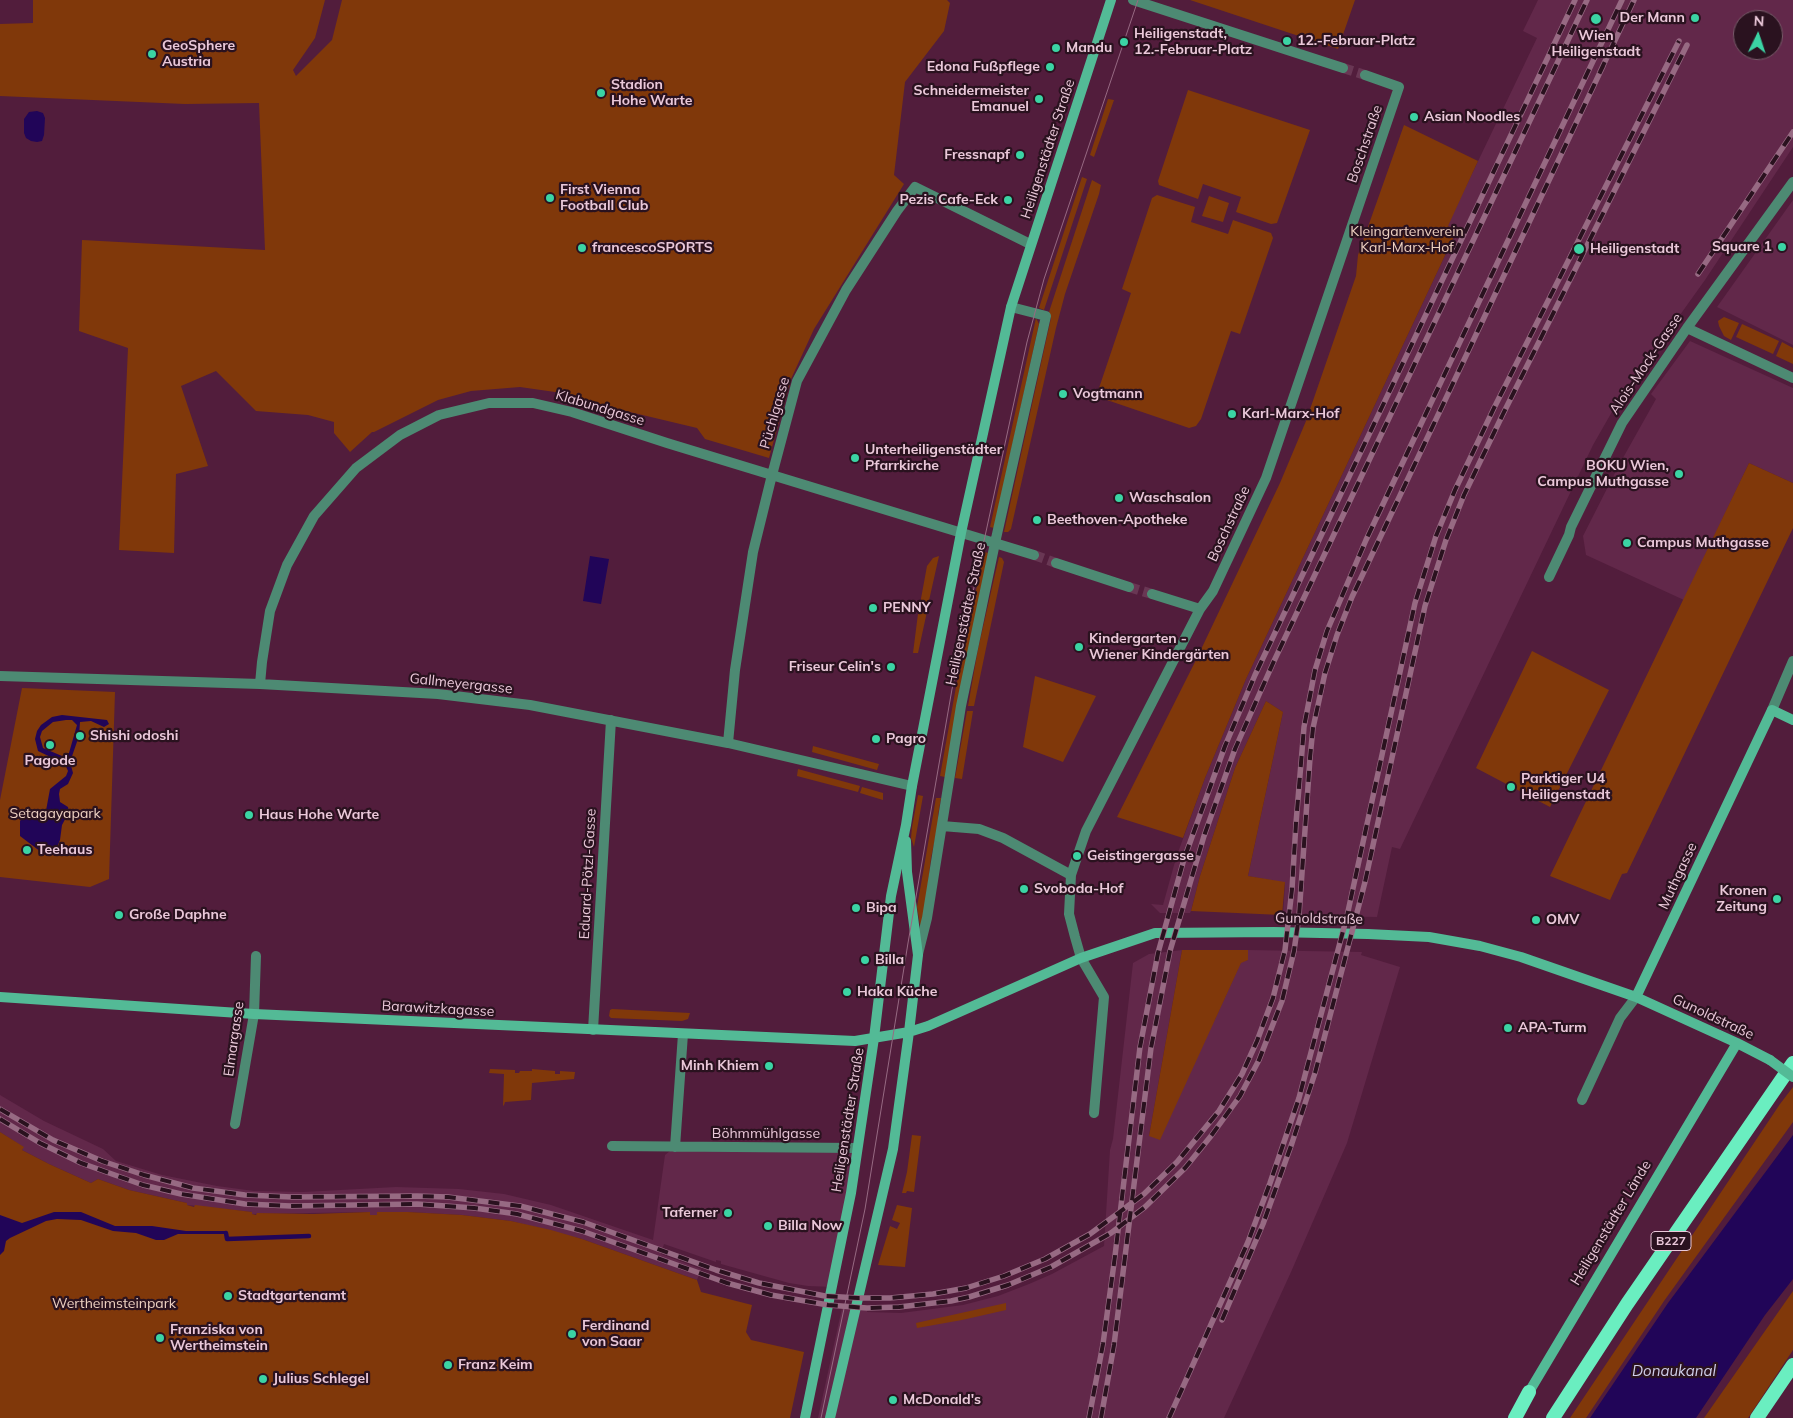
<!DOCTYPE html>
<meta charset="utf-8">
<style>
body{margin:0}
#map{position:relative;width:1793px;height:1418px;overflow:hidden;background:#521d3c;font-family:Mulish,sans-serif}
canvas{display:block}
.north{position:absolute;left:1733px;top:10px;width:50px;height:50px;box-sizing:border-box;background:#2a121f;border:1px solid #775b69;border-radius:50%;rotate:4deg;font-size:14px;font-weight:700;line-height:20px;text-align:center;color:#eac8d9}
.north::after{content:'';display:block;margin:auto;width:18px;height:22px;background:#3bd4a4;clip-path:polygon(50% 0,100% 100%,50% 72%,0 100%)}
</style>
<div id="map">
<canvas width="1793" height="1418"></canvas>
<div class="north">N</div>
</div>
<script>
const c = document.querySelector('canvas').getContext('2d');
c.lineJoin = 'round';
function paint(path, color) { c.fillStyle = color; c.fill(path, 'evenodd'); }
const toPath = rows => new Path2D(rows.map(r => 'M' + r).join(''));
function stroke(path, color, width, dash) { c.strokeStyle = color; c.lineWidth = width; c.lineCap = dash ? 'butt' : 'round'; c.setLineDash(dash || []); c.stroke(path); }
function write(font, color, halo, rows, align = 'center') {
  c.font = font + ' Mulish,sans-serif'; c.lineWidth = 4.5; c.setLineDash([]); c.textBaseline = 'middle'; c.strokeStyle = halo; c.fillStyle = color; for (const [text, x, y, turn = 0] of rows) {
    c.save(); c.translate(x, y); c.rotate((+turn || 0) * Math.PI / 180); c.textAlign = isNaN(turn) ? turn : align; if (halo) c.strokeText(text, 0, 0); c.fillText(text, 0, 0); c.restore();
  }
}
const built = toPath([
 [1538,0,1793,0,1793,147,1705,280,1617,403,1593,445,1400,849,1392,847,1377,917,1283,915,1285,883,1248,876,1283,712,1266,701,1235,768,1200,876,1191,911,1190,913,1160,913,1151,904,1163,905,1176,858,1205,778,1246,679,1457,230,1447,226,1537,38,1523,31],
 [1743,20,1773,20,1773,50,1743,50],
 [1793,200,1793,345,1717,307],
 [1690,341,1793,388,1793,483,1749,463,1684,600,1586,555,1583,536,1619,465,1656,399,1651,394],
 [1182,950,1149,1136,1215,1019,1241,962,1248,960,1248,950,1362,952,1361,955,1400,967,1347,1143,1291,1272,1224,1418,818,1418,842,1308,867,1310,867,1312,901,1313,963,1305,998,1296,1029,1284,1052,1274,1104,1246,1110,1150,1113,1139,1133,963,1149,954],
 [0,1095,44,1121,103,1149,116,1161,162,1175,217,1186,254,1191,303,1192,396,1187,459,1189,504,1194,551,1205,653,1240,665,1155,675,1147,857,1148,834,1287,808,1286,789,1283,721,1264,721,1261,716,1260,716,1262,664,1244,661,1254,701,1269,697,1280,582,1239,511,1221,462,1215,408,1212,377,1212,377,1215,370,1215,369,1212,252,1214,252,1212,187,1205,187,1203,129,1190,98,1179,91,1183,49,1164,22,1150,23,1147,0,1132]
]);
const green = toPath([
 [33,0,325,0,315,38,293,70,296,76,332,40,342,0,947,0,950,3,944,31,905,82,894,175,904,184,814,329,791,379,769,458,705,439,697,428,588,402,555,392,520,387,471,391,438,400,374,432,372,432,350,452,334,433,334,422,308,415,256,411,216,371,181,386,208,466,176,474,174,553,119,550,128,348,79,331,82,240,265,250,259,103,185,104,0,96,0,24,33,23],
 [1190,0,1355,0,1338,49],
 [1188,90,1310,130,1277,223,1271,224,1236,212,1241,197,1203,184,1198,199,1159,185,1158,181],
 [1108,99,1114,100,1094,157,1090,155],
 [1404,125,1478,161,1448,226,1457,230,1246,679,1205,778,1183,838,1117,817,1196,660,1280,483,1306,421,1356,276,1358,255],
 [1082,177,1087,179,1044,310,1039,308],
 [1092,180,1101,185,1099,194,1065,294,1056,328,1011,529,1008,532,1004,532,1051,318,1049,312],
 [1157,195,1195,207,1191,222,1228,234,1233,220,1271,233,1273,238,1240,334,1231,331,1201,419,1196,426,1189,428,1104,399,1098,391,1131,293,1122,289,1152,198],
 [1209,196,1229,203,1223,222,1202,216],
 [1724,317,1739,323,1731,340,1724,336,1719,326,1718,321],
 [1036,318,1039,324,994,528,990,527],
 [1742,324,1779,341,1773,354,1736,337],
 [1782,342,1793,348,1793,364,1776,356],
 [1749,463,1793,483,1793,528,1627,873,1622,874,1610,900,1550,876],
 [984,552,989,553,945,777,940,776,956,687],
 [939,556,928,605,920,604,927,566,933,558],
 [999,557,1002,558,1004,562,974,706,968,706,978,649],
 [919,606,928,607,918,653,913,653],
 [1532,651,1609,690,1550,807,1476,768],
 [1035,676,1096,696,1063,762,1023,747],
 [22,688,115,692,109,879,90,887,0,877,0,800],
 [1266,701,1283,712,1248,876,1285,882,1282,915,1191,911,1200,876,1235,768],
 [967,711,973,711,962,779,955,778],
 [813,746,879,764,877,770,812,752],
 [798,769,860,786,858,792,797,776],
 [862,787,883,793,883,800,860,793],
 [918,795,923,796,914,847,911,838,912,827],
 [936,798,941,798,938,815,939,820,931,858,923,926,920,925,917,907],
 [1182,950,1248,950,1248,960,1241,963,1160,1140,1149,1136],
 [612,1009,690,1013,688,1019,682,1021,611,1018,609,1016,610,1010],
 [490,1069,515,1070,515,1073,519,1073,520,1071,532,1071,532,1069,555,1071,555,1074,560,1074,560,1071,575,1072,574,1079,532,1083,531,1100,505,1102,504,1105,503,1106,504,1074,489,1073],
 [1793,1087,1793,1122,1664,1301,1586,1418,1570,1418,1780,1104],
 [0,1132,24,1147,22,1150,49,1164,91,1183,98,1179,129,1190,187,1203,187,1205,194,1207,195,1205,252,1212,252,1214,256,1215,257,1213,313,1214,370,1212,370,1215,377,1215,377,1212,408,1212,462,1215,511,1221,551,1230,582,1239,697,1280,701,1292,752,1305,746,1332,751,1340,804,1352,790,1418,0,1418],
 [912,1135,921,1136,914,1192,907,1191,906,1193,902,1193,907,1172],
 [897,1205,912,1208,905,1267,878,1265,890,1226,897,1229,900,1223,892,1220],
 [1793,1291,1793,1350,1748,1418,1704,1418],
 [1006,1303,1006,1310,962,1320,917,1328,916,1323]
]);
const water = toPath([
 [37,111,43,113,45,118,44,135,42,141,37,142,31,141,26,138,24,133,24,119,29,112],
 [590,556,609,559,601,604,583,601],
 [62,715,107,720,109,724,104,727,91,721,80,722,79,736,70,762,73,773,68,784,60,789,59,794,60,802,68,807,69,812,62,825,60,840,56,850,50,855,45,855,20,836,20,821,23,817,29,816,45,816,50,789,66,776,68,771,65,764,38,751,35,739,37,731,41,725,52,717],
 [66,720,72,720,77,725,69,753,62,756,43,748,40,737,42,731,53,722],
 [1793,1135,1793,1279,1765,1315,1696,1418,1590,1418,1668,1303],
 [54,1212,81,1212,115,1226,152,1226,186,1231,227,1231,225,1234,178,1234,164,1240,156,1240,136,1233,113,1231,81,1220,57,1219,46,1221,10,1238,6,1241,4,1251,0,1255,0,1215,22,1223]
]);
const stream = toPath([
 [226,1233,227,1239,309,1236]
]);
const minorTunnel = toPath([
 [1343,68,1365,75],
 [1034,555,1056,563],
 [1129,587,1152,594]
]);
const minor = toPath([
 [1133,0,1343,68],
 [1687,328,1793,378],
 [1056,563,1129,587],
 [1549,577,1569,535,1571,527,1622,423,1687,328,1793,182],
 [1152,594,1200,609],
 [0,676,260,684,438,694,530,705,728,743,912,786],
 [260,684,262,662,270,611,287,565,314,516,356,468,400,435,439,415,489,403,533,403,572,412,667,443,1034,555],
 [728,743,735,670,753,552,772,475,797,381,846,290,897,211,915,187,1030,244],
 [942,826,979,829,1003,838,1071,875],
 [918,954,927,918,961,706,995,543,1046,316,1011,307],
 [593,1030,611,720],
 [1582,1100,1620,1018,1636,997],
 [1094,1113,1104,997,1081,958,1075,937,1069,914,1071,875,1086,831,1200,609,1213,591,1266,478,1399,87,1365,75],
 [235,1124,254,1014,256,956],
 [612,1146,857,1148],
 [675,1147,683,1034]
]);
const tertiary = toPath([
 [1772,710,1793,661]
]);
const secondary = toPath([
 [0,997,254,1014,855,1041,909,1032,928,1026,1081,958,1155,933,1274,932,1368,934,1429,937,1480,946,1521,957,1636,997,1737,1043,1770,1060],
 [1636,997,1772,710,1793,720],
 [1529,1392,1737,1043],
 [805,1418,851,1193,874,1038,891,896,906,825,912,786,961,533,1011,307,1111,0],
 [830,1418,893,1149,909,1032,918,955,907,872,906,841]
]);
const trunk = toPath([
 [1515,1418,1529,1392],
 [1553,1418,1627,1304,1793,1063],
 [1757,1418,1793,1365]
]);
const tram = toPath([
 [821,1418,865,1209,908,943,952,689,1027,342,1044,279,1138,0]
]);
const rail = toPath([
 [1600,72,1634,0],
 [1698,274,1793,132],
 [0,1109,53,1140,102,1161,144,1175,193,1188,245,1195,292,1197,417,1196,448,1197,520,1206,583,1222,716,1270,759,1283,825,1296,858,1298,890,1298,933,1294,966,1288,1004,1276,1045,1259,1090,1234,1144,1194,1177,1162,1219,1111,1242,1074,1257,1041,1273,998,1285,950,1292,889,1296,823,1304,727,1315,670,1327,631,1366,540,1622,0],
 [0,1119,40,1143,81,1163,143,1185,181,1194,245,1204,291,1206,417,1204,474,1208,517,1214,582,1231,727,1283,771,1295,828,1305,867,1308,899,1307,951,1301,969,1297,1008,1285,1051,1267,1111,1233,1145,1207,1185,1168,1211,1136,1240,1096,1259,1060,1282,1001,1294,951,1299,916,1310,758,1313,728,1325,673,1337,635,1352,597,1603,66,1600,72],
 [1222,1320,1263,1224,1292,1143,1315,1073,1365,882,1425,606,1446,540,1464,495,1503,414,1687,45],
 [1089,1418,1103,1344,1115,1256,1140,1047,1158,953,1184,859,1225,746,1255,675,1575,0],
 [1101,1418,1114,1345,1151,1048,1170,951,1204,836,1235,749,1274,661,1587,0],
 [1169,1418,1248,1242,1270,1183,1299,1098,1347,916,1415,603,1436,536,1455,490,1494,408,1679,41]
]);
const secondaryBridge = toPath([
 [1770,1060,1793,1077]
]);
const markers = [
 [1695,18,5,"#3bd4a4"],
 [1596,19,6,"#3bd4a4"],
 [1287,41,5,"#3bd4a4"],
 [1124,42,5,"#3bd4a4"],
 [1056,48,5,"#3bd4a4"],
 [152,54,5,"#3bd4a4"],
 [1050,67,5,"#3bd4a4"],
 [601,93,5,"#3bd4a4"],
 [1039,99,5,"#3bd4a4"],
 [1414,117,5,"#3bd4a4"],
 [1020,155,5,"#3bd4a4"],
 [550,198,5,"#3bd4a4"],
 [1008,200,5,"#3bd4a4"],
 [1782,247,5,"#3bd4a4"],
 [582,248,5,"#3bd4a4"],
 [1579,249,6,"#3bd4a4"],
 [1063,394,5,"#3bd4a4"],
 [1232,414,5,"#3bd4a4"],
 [855,458,5,"#3bd4a4"],
 [1679,474,5,"#3bd4a4"],
 [1119,498,5,"#3bd4a4"],
 [1037,520,5,"#3bd4a4"],
 [1627,543,5,"#3bd4a4"],
 [873,608,5,"#3bd4a4"],
 [1079,647,5,"#3bd4a4"],
 [891,667,5,"#3bd4a4"],
 [80,736,5,"#3bd4a4"],
 [876,739,5,"#3bd4a4"],
 [50,745,5,"#3bd4a4"],
 [1511,787,5,"#3bd4a4"],
 [249,815,5,"#3bd4a4"],
 [27,850,5,"#3bd4a4"],
 [1077,856,5,"#3bd4a4"],
 [1024,889,5,"#3bd4a4"],
 [1777,899,5,"#3bd4a4"],
 [856,908,5,"#3bd4a4"],
 [119,915,5,"#3bd4a4"],
 [1536,920,5,"#3bd4a4"],
 [865,960,5,"#3bd4a4"],
 [847,992,5,"#3bd4a4"],
 [1508,1028,5,"#3bd4a4"],
 [769,1066,5,"#3bd4a4"],
 [728,1213,5,"#3bd4a4"],
 [768,1226,5,"#3bd4a4"],
 [228,1296,5,"#3bd4a4"],
 [572,1334,5,"#3bd4a4"],
 [160,1338,5,"#3bd4a4"],
 [448,1365,5,"#3bd4a4"],
 [263,1379,5,"#3bd4a4"],
 [893,1400,5,"#3bd4a4"]
];
const shields = [
 [1671,1241,40]
];
const shieldNames = [
 ["B227",1671,1241]
];
const poiNames = [
 ["Der Mann",1685,18,"right"],
 ["Heiligenstadt,",1134,34],
 ["12.-Februar-Platz",1134,50],
 ["Wien",1596,36,"center"],
 ["Heiligenstadt",1596,52,"center"],
 ["12.-Februar-Platz",1297,41],
 ["GeoSphere",162,46],
 ["Austria",162,62],
 ["Mandu",1066,48],
 ["Edona Fußpflege",1040,67,"right"],
 ["Stadion",611,85],
 ["Hohe Warte",611,101],
 ["Schneidermeister",1029,91,"right"],
 ["Emanuel",1029,107,"right"],
 ["Asian Noodles",1424,117],
 ["Fressnapf",1010,155,"right"],
 ["First Vienna",560,190],
 ["Football Club",560,206],
 ["Pezis Cafe-Eck",998,200,"right"],
 ["Square 1",1772,247,"right"],
 ["francescoSPORTS",592,248],
 ["Heiligenstadt",1590,249],
 ["Vogtmann",1073,394],
 ["Karl-Marx-Hof",1242,414],
 ["Unterheiligenstädter",865,450],
 ["Pfarrkirche",865,466],
 ["BOKU Wien,",1669,466,"right"],
 ["Campus Muthgasse",1669,482,"right"],
 ["Waschsalon",1129,498],
 ["Beethoven-Apotheke",1047,520],
 ["Campus Muthgasse",1637,543],
 ["PENNY",883,608],
 ["Kindergarten -",1089,639],
 ["Wiener Kindergärten",1089,655],
 ["Friseur Celin's",881,667,"right"],
 ["Shishi odoshi",90,736],
 ["Pagro",886,739],
 ["Pagode",50,761,"center"],
 ["Parktiger U4",1521,779],
 ["Heiligenstadt",1521,795],
 ["Haus Hohe Warte",259,815],
 ["Teehaus",37,850],
 ["Geistingergasse",1087,856],
 ["Svoboda-Hof",1034,889],
 ["Kronen",1767,891,"right"],
 ["Zeitung",1767,907,"right"],
 ["Bipa",866,908],
 ["Große Daphne",129,915],
 ["OMV",1546,920],
 ["Billa",875,960],
 ["Haka Küche",857,992],
 ["APA-Turm",1518,1028],
 ["Minh Khiem",759,1066,"right"],
 ["Taferner",718,1213,"right"],
 ["Billa Now",778,1226],
 ["Stadtgartenamt",238,1296],
 ["Ferdinand",582,1326],
 ["von Saar",582,1342],
 ["Franziska von",170,1330],
 ["Wertheimstein",170,1346],
 ["Franz Keim",458,1365],
 ["Julius Schlegel",273,1379],
 ["McDonald's",903,1400]
];
const streetNames = [
 ["Boschstraße",1365,144,-71],
 ["Heiligenstädter Straße",1048,149,-72],
 ["Alois-Mock-Gasse",1646,364,-56],
 ["Klabundgasse",600,408,17],
 ["Püchlgasse",775,413,-74],
 ["Boschstraße",1229,524,-65],
 ["Heiligenstädter Straße",966,614,-78],
 ["Gallmeyergasse",461,684,6],
 ["Eduard-Pötzl-Gasse",588,874,-87],
 ["Muthgasse",1678,876,-65],
 ["Gunoldstraße",1319,919,1],
 ["Barawitzkagasse",438,1009,3],
 ["Gunoldstraße",1713,1017,25],
 ["Elmargasse",234,1039,-82],
 ["Heiligenstädter Straße",848,1120,-81],
 ["Böhmmühlgasse",766,1134],
 ["Heiligenstädter Lände",1611,1223,-59]
];
const parkNames = [
 ["Kleingartenverein",1407,232],
 ["Karl-Marx-Hof",1407,248],
 ["Setagayapark",55,814],
 ["Wertheimsteinpark",114,1304]
];
const waterNames = [
 ["Donaukanal",1674,1371]
];
paint(built, '#62284a');
paint(green, '#80380a');
paint(water, '#210558');
stroke(stream, '#210558', 4.5);
stroke(minorTunnel, '#693754', 10, [10, 5]);
stroke(minor, '#4d8a73', 10);
stroke(tertiary, '#4d8a73', 10);
stroke(secondary, '#53ba96', 10);
stroke(trunk, '#6aeec0', 14);
stroke(tram, '#976a83', 1);
stroke(rail, '#976a83', 5.5);
stroke(rail, '#2a121f', 4, [11]);
stroke(secondaryBridge, '#53ba96', 10);
for (const [x, y, r, color] of markers) { const dot = new Path2D(); dot.arc(x, y, r, 0, 2 * Math.PI); c.fillStyle = color; c.fill(dot); stroke(dot, '#2a121f', 2); }
for (const [x, y, w] of shields) { const box = new Path2D(); box.roundRect(x - w / 2, y - 9.5, w, 19, 4); c.fillStyle = '#2a121f'; c.fill(box); stroke(box, '#eac8d9', 1); }
write('bold 12px', '#eac8d9', null, shieldNames);
write('bold 14px', '#eac8d9', '#2a121f', poiNames, 'left');
write('14px', '#eac8d9', '#2a121f', streetNames);
write('14px', '#eed1c2', '#2a121f', parkNames);
write('italic 15px', '#cfceea', '#2a121f', waterNames);
</script>
